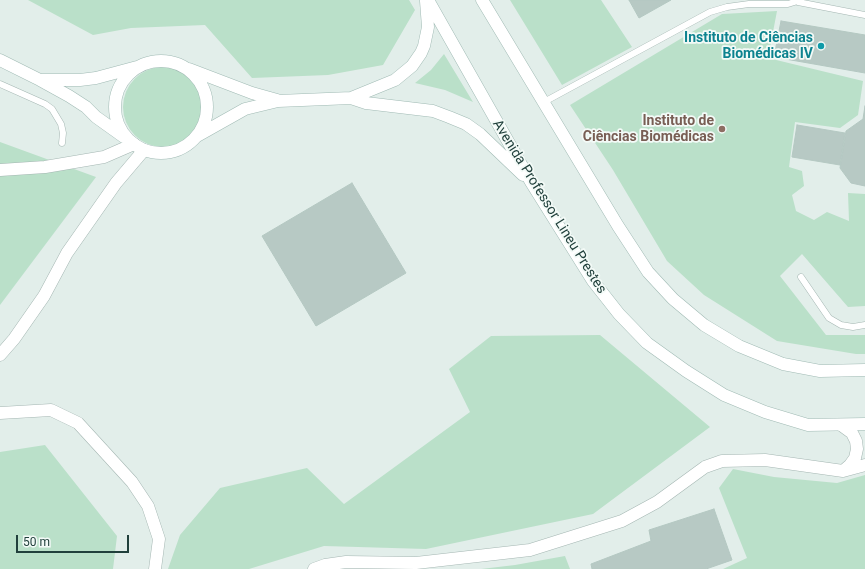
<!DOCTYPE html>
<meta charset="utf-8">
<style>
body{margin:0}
#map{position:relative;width:865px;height:569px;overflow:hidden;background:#e2eeea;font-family:Roboto,sans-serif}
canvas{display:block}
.scale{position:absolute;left:16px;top:535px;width:113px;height:18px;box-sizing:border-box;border:2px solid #21403c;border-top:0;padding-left:5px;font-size:12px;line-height:14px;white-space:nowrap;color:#21403c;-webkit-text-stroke:3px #f3faf7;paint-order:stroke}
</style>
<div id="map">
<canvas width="865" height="569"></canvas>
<div class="scale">50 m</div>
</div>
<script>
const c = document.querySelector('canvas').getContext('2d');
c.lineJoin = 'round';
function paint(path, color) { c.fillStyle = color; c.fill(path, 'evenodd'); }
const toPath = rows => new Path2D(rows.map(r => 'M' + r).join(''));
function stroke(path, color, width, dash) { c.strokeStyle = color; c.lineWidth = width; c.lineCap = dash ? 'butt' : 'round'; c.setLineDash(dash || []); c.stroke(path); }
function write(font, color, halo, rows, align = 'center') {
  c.font = font + ' Roboto,sans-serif'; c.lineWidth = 3.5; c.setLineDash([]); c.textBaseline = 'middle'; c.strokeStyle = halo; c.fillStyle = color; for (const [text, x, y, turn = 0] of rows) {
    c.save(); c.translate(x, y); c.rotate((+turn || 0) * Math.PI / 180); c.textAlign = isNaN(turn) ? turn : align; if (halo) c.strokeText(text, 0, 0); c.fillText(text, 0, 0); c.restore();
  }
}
const green = toPath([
 [28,0,409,0,415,10,383,65,328,75,252,78,205,25,131,28,93,35],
 [510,0,601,0,632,47,562,85],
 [777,11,768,58,863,81,858,115,840,128,795,122,789,167,802,171,804,186,792,195,796,211,814,220,827,212,849,221,848,193,865,194,865,306,848,307,802,254,780,276,826,335,865,335,865,354,856,354,777,341,704,295,667,261,613,170,570,105,722,14],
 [444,54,473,102,445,90,415,83,431,70],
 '123 107a40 40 0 1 1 80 0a40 40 0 1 1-80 0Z',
 [0,142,96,177,0,305],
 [600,335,710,427,593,514,426,549,324,546,249,569,168,569,180,535,220,488,307,468,344,504,470,412,449,369,491,336],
 [45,445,117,536,113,569,0,569,0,452],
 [733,469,774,477,837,483,865,475,865,569,723,569,747,558,719,488],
 [565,556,570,569,481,569,515,565]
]);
const building = toPath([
 [629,0,671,0,639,18,629,0],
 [781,21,865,35,865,73,774,57,781,21],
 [865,106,865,186,851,183,840,168,846,131,863,119,865,106],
 [797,125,845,133,840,165,792,157,797,125],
 [352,183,406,273,316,326,262,236,352,183],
 [714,509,732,560,706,569,592,569,591,564,651,541,649,530,714,509]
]);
const lane = toPath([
 [798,2,865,15],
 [0,84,45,104,52,109,61,124,63,133,62,143],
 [544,102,710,12,727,7,749,4,788,4,801,0],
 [801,277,829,318,841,325,853,327,865,325]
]);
const street = toPath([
 [0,170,45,167,104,157,134,144],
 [0,355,14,339,44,296,67,253,116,183,144,150],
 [0,413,51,410,78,423,132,482,148,506,159,539,155,569],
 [841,425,852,433,856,441,857,449,855,458,850,465,843,471],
 [314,569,325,565,346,562,416,563,530,550,622,521,657,502,705,467,722,461,765,460,843,471,865,465]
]);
const secondary = toPath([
 [428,0,531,182,593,281,619,314,647,343,686,371,724,395,765,412,808,425,865,424],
 [482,0,618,226,648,272,673,299,704,325,739,346,783,364,820,371,865,370],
 [0,60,40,80,69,96,86,107,96,117,124,137],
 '115 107a46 46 0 1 1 92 0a46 46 0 1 1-92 0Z',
 [189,69,252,93,277,100],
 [41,80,80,80,96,78,137,67],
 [351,98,366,103,433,111,449,117,466,124,480,134,523,175],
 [197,136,245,109,278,101,351,98,395,80,412,66,421,53,424,46,428,27,426,1]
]);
const markers = [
 [821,46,4,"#0f9aa8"],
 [722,129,4,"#8d6e63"]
];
const cultureNames = [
 ["Instituto de Ciências",813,38],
 ["Biomédicas IV",813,54]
];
const educationNames = [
 ["Instituto de",714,121],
 ["Ciências Biomédicas",714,137]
];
const streetNames = [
 ["Avenida Professor Lineu Prestes",549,207,58]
];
paint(green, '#bae0c9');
paint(building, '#b7c9c4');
stroke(building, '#b4c8c2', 1);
stroke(lane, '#a4b6b2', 7);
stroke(street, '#a4b6b2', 13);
stroke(secondary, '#a0bab4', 13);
stroke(lane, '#fff', 6);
stroke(street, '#fff', 12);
stroke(secondary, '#fff', 12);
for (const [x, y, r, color] of markers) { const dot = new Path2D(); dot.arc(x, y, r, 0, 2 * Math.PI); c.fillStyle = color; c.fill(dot); stroke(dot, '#f3faf7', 1.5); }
write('bold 14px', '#0d838f', '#f3faf7', cultureNames, 'right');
write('bold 14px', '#785e54', '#f3faf7', educationNames, 'right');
write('14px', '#21403c', '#f3faf7', streetNames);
</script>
